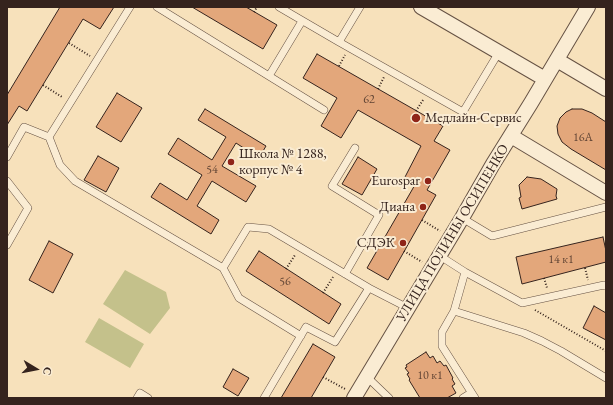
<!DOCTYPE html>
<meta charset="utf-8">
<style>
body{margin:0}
#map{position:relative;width:613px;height:405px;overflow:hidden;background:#f7e1bb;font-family:"EB Garamond",serif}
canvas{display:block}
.frame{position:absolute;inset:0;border:8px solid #35231d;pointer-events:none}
.north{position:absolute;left:16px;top:349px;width:40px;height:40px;-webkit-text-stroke:3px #faecd3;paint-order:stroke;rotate:100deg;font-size:11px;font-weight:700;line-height:16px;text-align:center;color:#35231d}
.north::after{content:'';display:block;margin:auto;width:14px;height:18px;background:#35231d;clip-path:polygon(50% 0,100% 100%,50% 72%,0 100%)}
</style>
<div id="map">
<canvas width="613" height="405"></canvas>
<div class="frame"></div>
<div class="north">С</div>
</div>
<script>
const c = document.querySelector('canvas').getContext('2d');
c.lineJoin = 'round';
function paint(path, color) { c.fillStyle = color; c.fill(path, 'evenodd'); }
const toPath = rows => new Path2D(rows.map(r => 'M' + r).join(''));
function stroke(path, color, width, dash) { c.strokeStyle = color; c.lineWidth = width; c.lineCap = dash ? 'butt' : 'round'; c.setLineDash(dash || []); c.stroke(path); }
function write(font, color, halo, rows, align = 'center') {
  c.font = font + ' "EB Garamond",serif'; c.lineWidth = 4; c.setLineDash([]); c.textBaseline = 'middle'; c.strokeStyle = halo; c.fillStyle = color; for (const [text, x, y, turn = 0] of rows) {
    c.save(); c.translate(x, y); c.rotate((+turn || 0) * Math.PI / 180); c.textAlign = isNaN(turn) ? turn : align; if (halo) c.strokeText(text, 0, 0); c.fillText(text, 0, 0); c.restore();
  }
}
const green = toPath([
 [125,270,166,292,170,308,150,334,103,304],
 [99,318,144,344,130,368,85,342]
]);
const building = toPath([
 [60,7,114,7,100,29,83,19,27,111,19,106,7,125,7,95,60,7],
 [192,7,246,7,277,25,263,49,192,7],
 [317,54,443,126,434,141,450,150,427,190,436,195,388,280,367,268,416,183,405,177,421,146,358,110,341,138,321,126,337,98,303,78,317,54],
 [117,93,142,108,121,142,96,127,117,93],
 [205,109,266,146,259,158,236,143,222,166,256,186,246,202,212,181,197,206,219,220,211,234,151,197,160,183,187,200,202,175,168,154,178,138,212,160,226,137,198,120,205,109],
 [572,109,582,109,592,113,606,122,606,170,571,149,562,142,558,134,557,126,560,118,566,112,572,109],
 [98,156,119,168,106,192,84,180,98,156],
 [358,157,377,169,362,195,342,184,358,157],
 [527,177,541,179,557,189,556,196,557,199,522,209,519,198,521,197,519,185,527,177],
 [603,237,606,251,606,262,522,284,516,257,603,237],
 [49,241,73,254,53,293,29,280,49,241],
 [259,251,341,304,329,324,246,271,259,251],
 [594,306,606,313,606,340,583,328,594,306],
 [313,344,335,357,311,398,281,398,313,344],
 [426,352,430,358,433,356,437,363,440,361,444,366,446,365,453,378,452,379,455,384,452,386,456,393,447,398,420,398,409,380,410,379,407,374,409,373,405,368,407,367,406,365,426,352],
 [233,369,249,378,238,396,223,387,233,369]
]);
const path = toPath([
 [254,12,257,7],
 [69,43,90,56],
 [339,66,345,55],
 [43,85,62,97],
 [378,89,384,77],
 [416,111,423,100],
 [422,220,440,231],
 [404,251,422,262],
 [585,268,588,280],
 [286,269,295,255],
 [544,278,547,288],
 [323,293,333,277],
 [535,310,606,351],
 [323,377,345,389]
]);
const service = toPath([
 [130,7,49,137,60,165,75,181,223,268],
 [157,7,324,110],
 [279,7,339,42],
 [360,7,339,42,463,112,499,52],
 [269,76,302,21],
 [7,157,24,127,49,137],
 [7,181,28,208,7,245],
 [462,218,492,236,606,207],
 [440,256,465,272,522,303,604,285,606,286],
 [465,272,454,311,442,332,442,346,475,398],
 [345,274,379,215,332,186,355,148],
 [454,311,524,333,542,341,561,351,606,378],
 [301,336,239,298,223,268,248,227,269,229,369,288],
 [367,377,389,398],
 [137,398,140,393,148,398],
 [264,398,306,327,335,342,369,288,408,308],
 [463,398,471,393]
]);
const minor = toPath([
 [421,7,545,79],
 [557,60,606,89],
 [511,136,606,193],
 [354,398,462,218,493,164,531,103,588,7]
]);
const markers = [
 [416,118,5,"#8f2418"],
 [231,162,4,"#8f2418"],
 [428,181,4,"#8f2418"],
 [423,207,4,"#8f2418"],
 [403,243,4,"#8f2418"]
];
const numberNames = [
 ["62",369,100],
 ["16А",583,138],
 ["54",212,170],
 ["14 к1",561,260],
 ["56",285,282],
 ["10 к1",430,376]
];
const poiNames = [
 ["Медлайн-Сервис",425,118,"left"],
 ["Школа № 1288,",239,154,"left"],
 ["корпус № 4",239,170,"left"],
 ["Eurospar",420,181],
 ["Диана",415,207],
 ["СДЭК",395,243]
];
const streetNames = [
 ["УЛИЦА ПОЛИНЫ ОСИПЕНКО",453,233,-59]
];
paint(green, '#c4c18b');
paint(building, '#e3a77b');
stroke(building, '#35231d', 1);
stroke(service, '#665244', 8);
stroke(minor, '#665244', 16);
stroke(path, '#35231d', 2, [1, 2]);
stroke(service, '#faecd3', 7);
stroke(minor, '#faecd3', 14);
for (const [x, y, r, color] of markers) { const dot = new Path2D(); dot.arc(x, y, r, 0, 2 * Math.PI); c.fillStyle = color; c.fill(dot); stroke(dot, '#faecd3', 1.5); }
write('12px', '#604434', null, numberNames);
write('14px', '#35231d', '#faecd3', poiNames, 'right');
write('14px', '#35231d', '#faecd3', streetNames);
</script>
